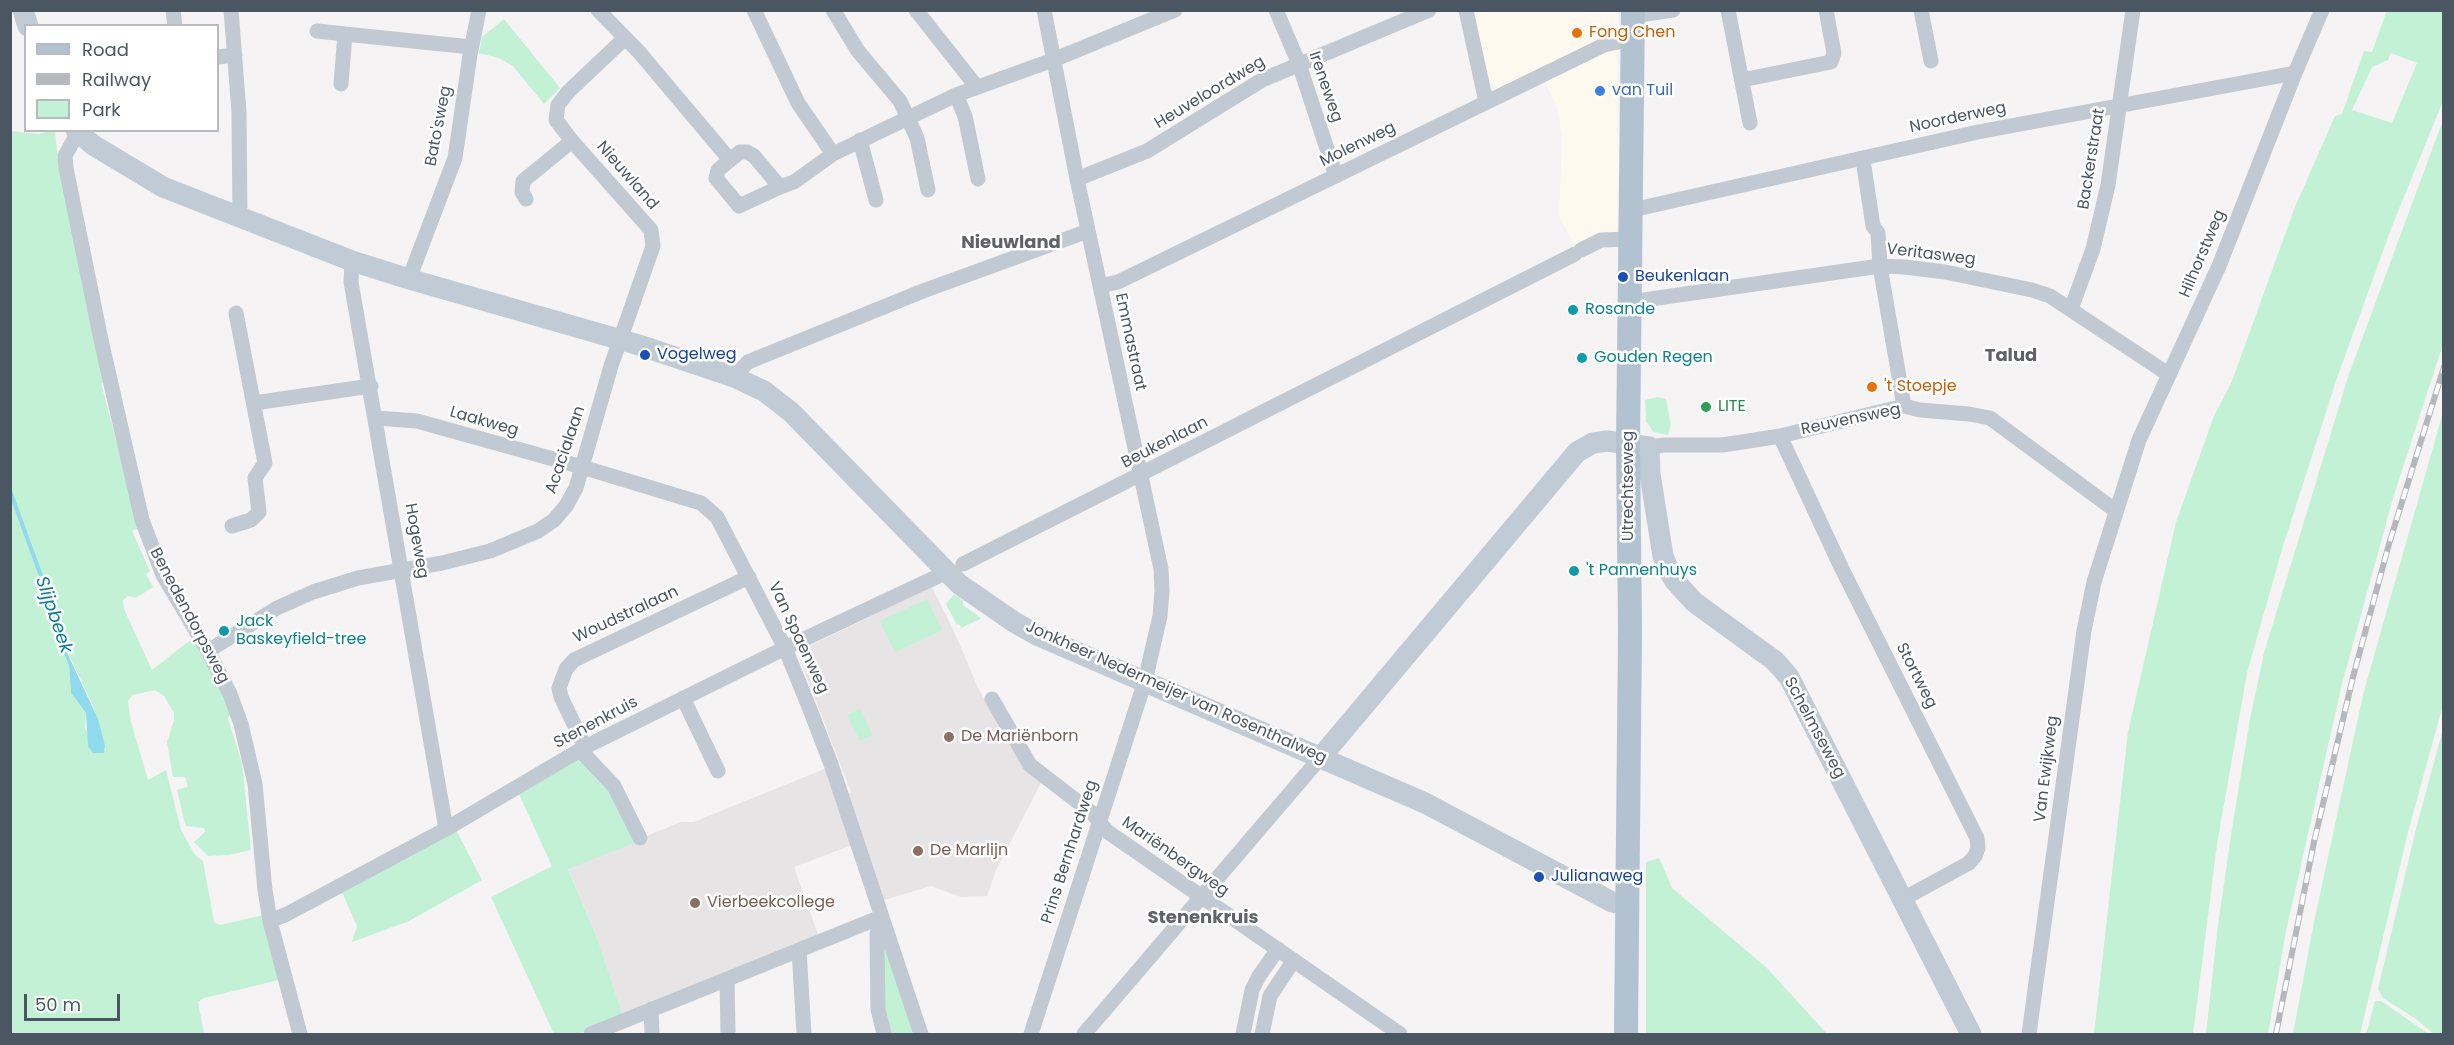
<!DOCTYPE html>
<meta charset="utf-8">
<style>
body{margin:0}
#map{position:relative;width:2454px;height:1045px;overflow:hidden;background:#f5f3f3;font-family:Poppins,sans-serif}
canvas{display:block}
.frame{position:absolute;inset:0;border:12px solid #4a5661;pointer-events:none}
.legend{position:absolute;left:24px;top:24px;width:195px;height:108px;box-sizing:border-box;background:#fff;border:2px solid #b7bbc0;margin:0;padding:8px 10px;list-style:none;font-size:18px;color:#4a5661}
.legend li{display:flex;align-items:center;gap:12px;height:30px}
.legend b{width:30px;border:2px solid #b7bbc0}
.scale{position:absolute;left:24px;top:994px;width:96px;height:27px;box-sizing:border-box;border:3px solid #4a5661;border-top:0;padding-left:8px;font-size:18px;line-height:21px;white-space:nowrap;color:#4a5661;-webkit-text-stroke:4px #fff;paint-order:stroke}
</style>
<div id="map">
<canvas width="2454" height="1045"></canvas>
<div class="frame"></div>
<ul class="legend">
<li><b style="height:8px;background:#b3c2d1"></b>Road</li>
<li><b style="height:8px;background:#b5b8bd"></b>Railway</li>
<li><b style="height:16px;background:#c3f1d5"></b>Park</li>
</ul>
<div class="scale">50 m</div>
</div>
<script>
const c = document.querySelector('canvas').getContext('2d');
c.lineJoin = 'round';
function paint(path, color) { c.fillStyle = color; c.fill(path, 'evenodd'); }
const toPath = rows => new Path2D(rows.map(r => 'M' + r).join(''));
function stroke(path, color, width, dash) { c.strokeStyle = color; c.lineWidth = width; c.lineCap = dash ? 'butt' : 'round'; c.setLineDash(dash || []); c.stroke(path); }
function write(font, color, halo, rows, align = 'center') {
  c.font = font + ' Poppins,sans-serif'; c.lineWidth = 5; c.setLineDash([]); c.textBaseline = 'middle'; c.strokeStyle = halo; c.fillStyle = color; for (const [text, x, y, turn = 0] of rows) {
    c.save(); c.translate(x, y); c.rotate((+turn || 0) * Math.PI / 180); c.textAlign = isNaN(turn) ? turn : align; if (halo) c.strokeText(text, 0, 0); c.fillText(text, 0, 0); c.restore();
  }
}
const commercial = toPath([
 [1471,11,1618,11,1618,30,1610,37,1499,88,1489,82],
 [1617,49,1617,129,1620,144,1617,231,1576,247,1559,217,1562,136,1557,107,1544,80,1605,50]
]);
const education = toPath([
 [932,587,952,627,979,690,1000,724,1042,781,996,870,987,896,961,897,931,886,881,901,844,795,851,792,799,657,803,649],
 [829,767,855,844,794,867,819,937,623,1016,598,940,568,868,681,822,694,822]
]);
const green = toPath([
 [2387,10,2443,11,2443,101,2392,226,2337,378,2283,546,2247,673,2217,844,2193,1034,2094,1034,2128,732,2176,522,2214,416,2232,381,2295,207,2335,116,2342,114,2364,51,2372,52],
 [2391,53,2417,63,2392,123,2352,110,2372,67,2388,60],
 [504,19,560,88,544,104,513,66,499,58,479,53,482,37],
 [2443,120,2443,344,2393,498,2342,684,2286,931,2268,1034,2206,1034,2218,925,2232,829,2250,719,2264,653,2348,377],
 [55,130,58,160,104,382,101,383,139,528,132,531,150,571,146,574,153,587,136,598,128,596,123,600,124,609,152,670,194,637,217,679,231,713,228,718,242,764,251,850,228,855,208,856,194,842,205,832,204,828,186,826,184,820,177,790,188,787,185,777,173,777,167,742,174,720,174,713,164,696,155,690,132,695,128,701,130,718,148,780,166,770,181,830,195,855,203,861,214,922,220,925,264,915,279,980,204,998,198,1002,204,1034,11,1034,10,131,38,134],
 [64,645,92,703,106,751,85,729,86,713,71,693,69,665,64,654],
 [1657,397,1666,399,1671,425,1668,435,1653,432,1646,421,1645,400],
 [2443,412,2443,705,2409,828,2360,1034,2293,1034,2314,922,2363,695],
 [954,594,963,601,963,605,981,618,980,619,961,628,959,624,957,625,946,604],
 [927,599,942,630,895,652,880,621],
 [860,709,873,735,860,741,847,715],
 [2443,729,2444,1034,2434,1034,2416,1019,2383,998,2378,989,2416,829],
 [579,757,610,788,636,842,568,869,598,940,623,1016,578,1034,554,1034,491,897,552,866,518,792],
 [455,828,482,880,409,921,352,942,357,926,342,892],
 [1659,858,1672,888,1767,968,1827,1034,1646,1034,1646,862],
 [885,944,915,1034,887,1034,882,1010],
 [2375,1001,2381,1001,2429,1034,2366,1034]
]);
const water = toPath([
 [63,644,98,719,105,746,104,753,93,753,88,746,86,713,71,693,69,665,64,654]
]);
const stream = toPath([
 [10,491,41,576,65,652]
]);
const street = toPath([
 [173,10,175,26],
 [231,10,239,112,240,218],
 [598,10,639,52,730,160],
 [754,10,798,103,833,154],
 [833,10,858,51,900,101,917,138,928,190],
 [916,10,976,86],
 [1276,10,1299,64,1336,176],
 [1466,10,1486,102],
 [1728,10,1750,123],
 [1921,10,1931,61],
 [1633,16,1673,10],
 [317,31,345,34],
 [218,57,235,55],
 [1742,80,1831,62,1834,53,1826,10],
 [341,84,345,34,471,47],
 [956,95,965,116,978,179],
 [78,132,65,156,66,168,101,340,142,520,163,575,208,651,230,694,241,724,255,784,265,890,270,921,300,1034],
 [860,140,876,200],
 [572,141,556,120,558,105,568,92,625,38],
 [740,152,747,152,754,156,780,187,739,206,716,178,718,170,740,152],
 [1863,160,1873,226,1878,233,1880,266,1904,406],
 [1077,179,1147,151,1262,80,1429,10],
 [780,187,794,182,833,154,956,95,1053,60,1175,10],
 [1632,210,1978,132,2295,73],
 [1581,250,1601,240,1631,239],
 [352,261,351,282,446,829],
 [409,279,455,158,470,55,479,10],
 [1100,286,1118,282,1604,45,1633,39],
 [1630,302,1880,266,1905,267,1945,272,2032,290,2050,296,2168,374],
 [2071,309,2093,249,2108,185,2133,10],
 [734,377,748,362,923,291,1088,231],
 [254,403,371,386],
 [376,418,417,421,582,467,701,503,717,517,785,648,809,707,831,764,921,1034],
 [1780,436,1842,569,1977,838,1978,848,1975,856,1969,863,1903,899],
 [1649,447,1664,445,1722,445,1749,441,1780,436,1904,406,1920,410,1969,414,1990,418,2116,511],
 [232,526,251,520,259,512,255,478,265,463,236,313],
 [963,564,1575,254],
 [208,651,277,608,313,592,358,578,442,563,490,551,538,531,554,520,566,506,576,488,611,366,653,246,651,230,572,141,523,181,522,192,526,199],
 [683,698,718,771],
 [992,699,1030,765,1091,812,1108,832,1400,1034],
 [585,747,561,697,559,688,566,669,574,660,749,577],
 [580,750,614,786,640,838],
 [881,917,877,935,878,1009,884,1034],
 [270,921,287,914,446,829,585,747,785,648,947,572],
 [799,950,804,1034],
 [727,979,728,1034],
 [651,1009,652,1034],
 [591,1034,881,917],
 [1031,1034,1145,681,1160,616,1162,591,1161,569,1077,179,1044,10],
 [1084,1034,1321,757],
 [1243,1034,1252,990,1259,976,1278,949],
 [1262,1034,1270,996,1294,960],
 [2029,1034,2084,631,2094,582,2139,440,2219,266,2295,73,2322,10]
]);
const secondary = toPath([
 [23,10,28,26],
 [76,130,93,145,163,187,352,261,409,279,639,345,734,377,764,391,791,412,959,584,1014,622,1037,635,1425,803,1612,902,1627,905],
 [1321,757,1577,452,1593,443,1607,441,1649,447,1650,474,1663,556,1669,571,1675,581,1694,602,1775,661,1789,677,1971,1034]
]);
const primary = toPath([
 [1626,1034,1630,632,1628,443,1633,10]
]);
const rail = toPath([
 [2276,1034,2314,842,2353,677,2389,544,2444,367]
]);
const markers = [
 [1577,33,6,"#e8710a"],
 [1600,91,6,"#3f7fe0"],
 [1623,277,6,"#1a4fb4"],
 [1573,310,6,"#0f9aa8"],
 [645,355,6,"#1a4fb4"],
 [1582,358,6,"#0f9aa8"],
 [1872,387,6,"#e8710a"],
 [1706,407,6,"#2e9e5b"],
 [1574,571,6,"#0f9aa8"],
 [224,631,6,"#0f9aa8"],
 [949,737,6,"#8d6e63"],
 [918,851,6,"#8d6e63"],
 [1539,877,6,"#1a4fb4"],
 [695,903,6,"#8d6e63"]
];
const foodNames = [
 ["Fong Chen",1589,33],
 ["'t Stoepje",1884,387]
];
const streetNames = [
 ["Ireneweg",1325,87,71],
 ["Heuveloordweg",1210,93,-31],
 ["Noorderweg",1958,118,-12],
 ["Bato'sweg",439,126,-79],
 ["Molenweg",1358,145,-26],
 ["Backerstraat",2092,159,-81],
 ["Nieuwland",627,176,49],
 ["Hilhorstweg",2203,254,-67],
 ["Veritasweg",1931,255,7],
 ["Emmastraat",1130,342,78],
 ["Reuvensweg",1851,420,-12],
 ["Laakweg",484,422,16],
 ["Beukenlaan",1165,443,-27],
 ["Acacialaan",566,450,-71],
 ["Utrechtseweg",1629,486,-90],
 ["Hogeweg",416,541,80],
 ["Woudstralaan",626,615,-25],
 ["Benedendorpsweg",189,616,62],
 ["Van Spaenweg",798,638,65],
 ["Stortweg",1916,676,63],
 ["Jonkheer Nedermeijer van Rosenthalweg",1176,693,24],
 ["Stenenkruis",596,723,-28],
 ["Schelmseweg",1814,728,62],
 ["Van Ewijkweg",2047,769,-83],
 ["Prins Bernhardweg",1070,852,-72],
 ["Mariënbergweg",1175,857,35]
];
const shopNames = [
 ["van Tuil",1612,91]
];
const transitNames = [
 ["Beukenlaan",1635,277],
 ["Vogelweg",657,355],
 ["Julianaweg",1551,877]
];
const cultureNames = [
 ["Rosande",1585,310],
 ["Gouden Regen",1594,358],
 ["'t Pannenhuys",1586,571],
 ["Jack",236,622],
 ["Baskeyfield-tree",236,640]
];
const leisureNames = [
 ["LITE",1718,407]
];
const educationNames = [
 ["De Mariënborn",961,737],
 ["De Marlijn",930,851],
 ["Vierbeekcollege",707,903]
];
const neighbourhoodNames = [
 ["Nieuwland",1011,243],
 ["Talud",2011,356],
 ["Stenenkruis",1203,918]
];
const waterNames = [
 ["Slijpbeek",53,615,71]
];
paint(commercial, '#fdf9ef');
paint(education, '#e6e4e5');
paint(green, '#c3f1d5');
paint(water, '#90daee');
stroke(stream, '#90daee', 4);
stroke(street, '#c1cad2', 15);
stroke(secondary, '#c1cbd6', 21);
stroke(primary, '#b3c2d1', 24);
stroke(rail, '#b5b8bd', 6);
stroke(rail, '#fff', 4, [11]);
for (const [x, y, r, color] of markers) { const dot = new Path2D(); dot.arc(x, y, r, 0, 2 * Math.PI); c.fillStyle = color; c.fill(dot); stroke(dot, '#fff', 2); }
write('16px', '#c56008', '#fff', foodNames, 'left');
write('16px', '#4a5661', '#fff', streetNames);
write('16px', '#366cbe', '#fff', shopNames, 'left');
write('16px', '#164399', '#fff', transitNames, 'left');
write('16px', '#0d838f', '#fff', cultureNames, 'left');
write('16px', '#27864d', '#fff', leisureNames, 'left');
write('16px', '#785e54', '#fff', educationNames, 'left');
write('bold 18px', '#5f6368', '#fff', neighbourhoodNames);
write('italic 18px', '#0c7c9b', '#fff', waterNames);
</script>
